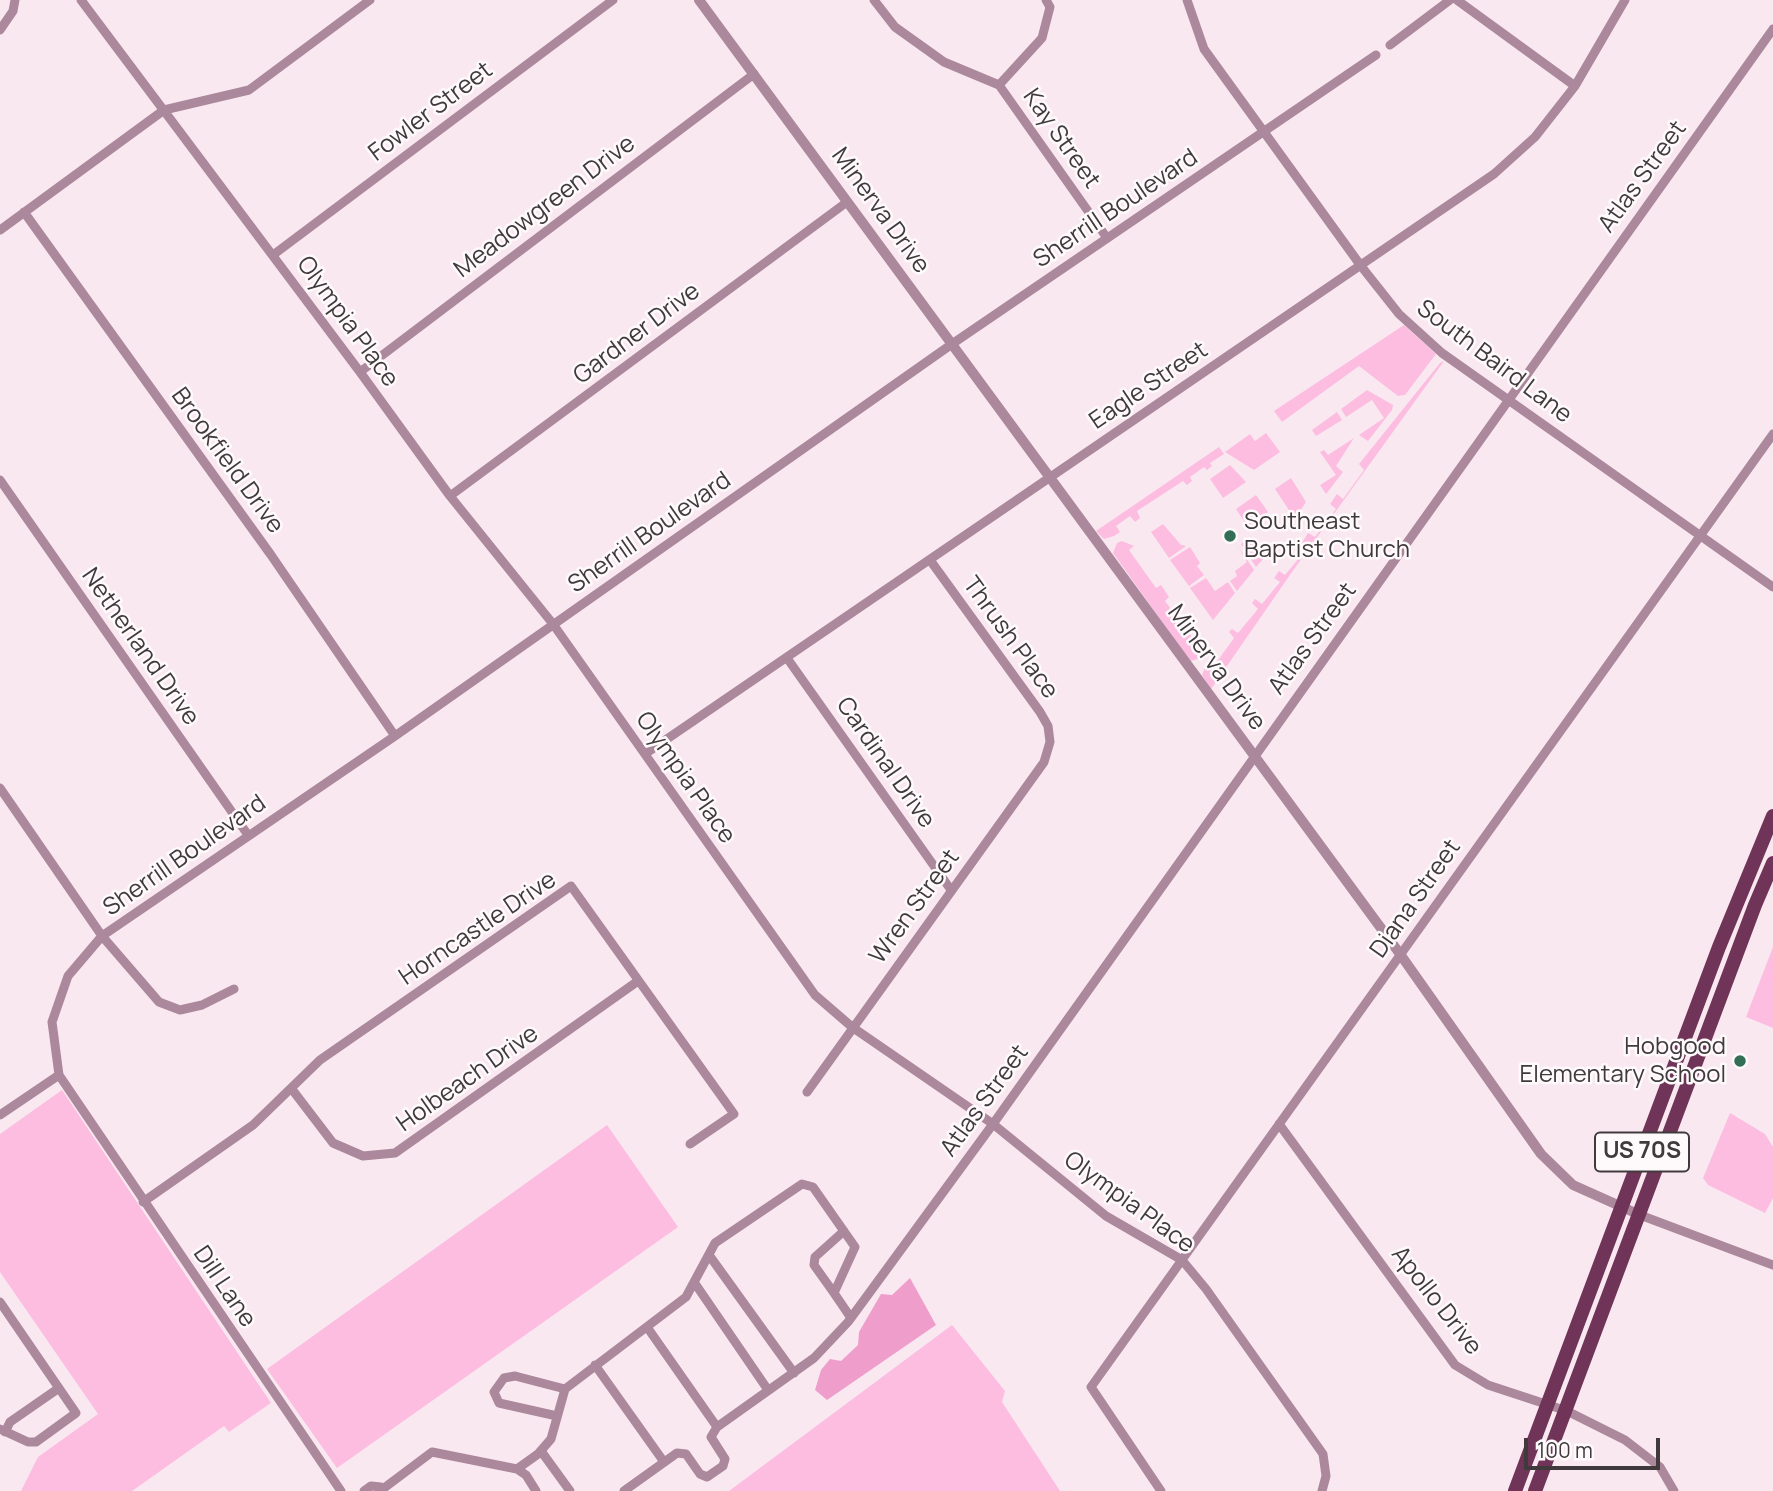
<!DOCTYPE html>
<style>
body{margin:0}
#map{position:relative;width:1773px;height:1491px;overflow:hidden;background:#fae8f1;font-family:Manrope,sans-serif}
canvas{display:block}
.scale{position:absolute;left:1524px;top:1438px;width:136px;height:32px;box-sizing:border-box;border:4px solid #413a3d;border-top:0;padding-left:9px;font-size:21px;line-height:24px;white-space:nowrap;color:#413a3d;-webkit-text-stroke:5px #fefafc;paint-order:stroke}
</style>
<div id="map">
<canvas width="1773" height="1491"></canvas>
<div class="scale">100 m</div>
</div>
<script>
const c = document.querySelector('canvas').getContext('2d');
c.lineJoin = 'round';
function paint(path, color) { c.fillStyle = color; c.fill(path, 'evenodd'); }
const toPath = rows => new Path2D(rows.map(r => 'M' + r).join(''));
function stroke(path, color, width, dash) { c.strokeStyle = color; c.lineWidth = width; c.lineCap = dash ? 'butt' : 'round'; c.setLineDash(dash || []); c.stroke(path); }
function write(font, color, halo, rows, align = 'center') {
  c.font = font + ' Manrope,sans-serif'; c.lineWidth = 5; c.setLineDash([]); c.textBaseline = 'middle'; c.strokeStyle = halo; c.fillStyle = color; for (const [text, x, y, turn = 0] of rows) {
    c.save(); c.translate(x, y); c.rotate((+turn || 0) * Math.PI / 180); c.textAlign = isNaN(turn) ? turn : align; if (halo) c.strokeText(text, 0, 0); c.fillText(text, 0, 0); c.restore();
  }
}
const green = toPath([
 [1404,325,1436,354,1405,395,1398,396,1359,366,1282,422,1274,411],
 [1444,361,1292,572,1211,689,1202,675,1209,659,1216,663,1234,638,1229,632,1232,629,1238,633,1258,609,1252,603,1255,599,1262,604,1280,582,1274,578,1279,571,1285,575,1305,551,1300,546,1308,533,1315,537,1336,509,1330,504,1337,494,1343,499,1364,470,1359,464,1440,363],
 [1367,390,1393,405,1392,410,1368,441,1359,435,1384,418,1372,400,1346,417,1341,409],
 [1337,412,1342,420,1316,436,1312,430],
 [1266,433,1280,452,1254,470,1225,452,1250,434,1255,441],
 [1354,438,1336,466,1343,472,1326,494,1320,485,1336,475,1320,452,1324,450,1328,455],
 [1219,447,1224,454,1210,463,1212,466,1207,470,1204,467,1190,477,1192,481,1187,485,1183,481,1137,511,1140,518,1135,522,1130,516,1116,526,1120,532,1114,536,1104,539,1096,531],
 [1230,465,1246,482,1223,498,1210,479],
 [1291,478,1306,502,1295,519,1275,489],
 [1256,495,1268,512,1248,527,1236,509],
 [1163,524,1181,545,1186,546,1169,558,1151,532],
 [1252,537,1265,557,1256,567,1241,544],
 [1122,541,1134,546,1129,550,1156,588,1161,585,1169,597,1165,601,1203,652,1198,659,1190,661,1113,553,1117,543],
 [1238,546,1254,570,1237,591,1230,581,1237,576,1235,571,1247,562],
 [1190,547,1200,563,1197,566,1204,575,1189,586,1170,560],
 [1206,578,1215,591,1228,582,1235,593,1213,620,1190,588],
 [1773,947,1773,1028,1746,1017],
 [62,1090,271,1403,229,1432,224,1426,132,1491,21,1491,38,1457,98,1414,0,1272,0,1134],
 [1730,1113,1765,1134,1773,1147,1773,1198,1765,1213,1708,1185,1703,1178],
 [607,1125,678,1227,337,1468,267,1369],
 [952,1325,1005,1391,1002,1402,1060,1491,729,1491]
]);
const water = toPath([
 [910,1278,936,1325,827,1400,815,1390,821,1370,830,1359,841,1361,858,1345,859,1332,881,1294,892,1295]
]);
const minor = toPath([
 [81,0,360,372,450,496,553,624,815,995,852,1027,993,1124,1106,1216,1182,1260,1206,1289,1323,1454,1326,1476,1322,1491],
 [874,0,895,27,944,62,999,85,1107,238],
 [1187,0,1204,49,1361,266,1399,314,1442,353,1773,587],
 [1457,0,1575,86],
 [0,30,13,11,15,0],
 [1390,45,1450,0],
 [999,85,1042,38,1050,7,1046,0],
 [24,212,271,555,395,736],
 [0,230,164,110,249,90,370,0],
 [273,255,613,0],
 [360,372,754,74],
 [0,480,248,835],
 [450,496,847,202],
 [787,658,951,890],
 [645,754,1494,174,1535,137,1575,86,1625,0],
 [0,788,102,936,159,1002,180,1010,202,1005,234,989],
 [291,1088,333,1143,363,1156,395,1153,638,981],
 [807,1092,1044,762,1050,742,1048,726,1040,712,930,560],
 [0,1115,59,1075],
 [1279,1124,1455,1365,1488,1385,1567,1411,1625,1440,1660,1467,1674,1491],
 [143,1202,253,1125,320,1060,571,886,734,1114,690,1144],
 [1640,1215,1773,1265],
 [709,1255,794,1373],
 [694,1282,768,1390],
 [834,1293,814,1265,815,1257,844,1231],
 [0,1302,76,1413,36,1442,28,1442,0,1429],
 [647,1327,717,1427],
 [595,1365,664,1462],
 [557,1416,499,1403,494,1392,504,1378,515,1376,565,1389],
 [5,1432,10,1422,59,1388],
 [541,1451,570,1491],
 [517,1469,538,1454,551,1439,565,1389,686,1297,715,1243,802,1184,813,1187,855,1247,834,1293,851,1318],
 [341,1491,59,1075,52,1022,68,976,102,936,395,736,952,344,1376,55],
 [364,1491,371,1486,381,1487],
 [380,1491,432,1452,517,1469,526,1475,536,1491],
 [624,1491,677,1453,686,1454,700,1474,707,1477,723,1466,725,1459,711,1437,717,1427,814,1358,848,1322,993,1124,1773,29],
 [1161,1491,1091,1387,1773,434]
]);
const tertiary = toPath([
 [699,0,1400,954,1541,1154,1573,1185,1640,1215]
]);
const primary = toPath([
 [1515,1491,1719,947,1773,816],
 [1535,1491,1755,905,1773,863]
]);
const markers = [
 [1230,536,7,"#356e57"],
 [1740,1061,7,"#356e57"]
];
const shields = [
 [1642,1152,94]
];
const shieldNames = [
 ["US 70S",1642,1152]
];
const streetNames = [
 ["Fowler Street",431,112,-37],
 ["Kay Street",1061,139,55],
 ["Atlas Street",1643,177,-54],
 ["Meadowgreen Drive",545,207,-37],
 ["Sherrill Boulevard",1116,209,-34],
 ["Minerva Drive",880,211,54],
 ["Olympia Place",347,322,54],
 ["Gardner Drive",637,334,-37],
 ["South Baird Lane",1494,362,37],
 ["Eagle Street",1149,386,-34],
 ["Brookfield Drive",227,461,54],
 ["Sherrill Boulevard",650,533,-35],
 ["Thrush Place",1010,638,54],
 ["Atlas Street",1313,639,-54],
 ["Netherland Drive",140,647,55],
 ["Minerva Drive",1216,668,54],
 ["Cardinal Drive",885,763,55],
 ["Olympia Place",685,778,55],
 ["Sherrill Boulevard",185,856,-35],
 ["Diana Street",1416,899,-55],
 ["Wren Street",915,907,-54],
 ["Horncastle Drive",478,929,-34],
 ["Holbeach Drive",468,1079,-35],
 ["Atlas Street",985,1101,-54],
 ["Olympia Place",1129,1203,36],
 ["Dill Lane",224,1287,56],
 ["Apollo Drive",1436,1301,52]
];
const poiNames = [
 ["Southeast",1244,522],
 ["Baptist Church",1244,550],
 ["Hobgood",1726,1047,"right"],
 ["Elementary School",1726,1075,"right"]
];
paint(green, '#fcbde0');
paint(water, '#ef9ecc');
stroke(minor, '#ab889b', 9);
stroke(tertiary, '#ab889b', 10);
stroke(primary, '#6f3457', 14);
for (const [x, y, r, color] of markers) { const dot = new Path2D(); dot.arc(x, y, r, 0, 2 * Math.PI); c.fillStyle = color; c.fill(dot); stroke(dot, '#fefafc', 2.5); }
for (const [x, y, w] of shields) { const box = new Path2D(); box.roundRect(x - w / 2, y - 19.5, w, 39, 5); c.fillStyle = '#fefafc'; c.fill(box); stroke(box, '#413a3d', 2); }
write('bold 23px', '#413a3d', null, shieldNames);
write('24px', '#413a3d', '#fefafc', streetNames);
write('24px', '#413a3d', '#fefafc', poiNames, 'left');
</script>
